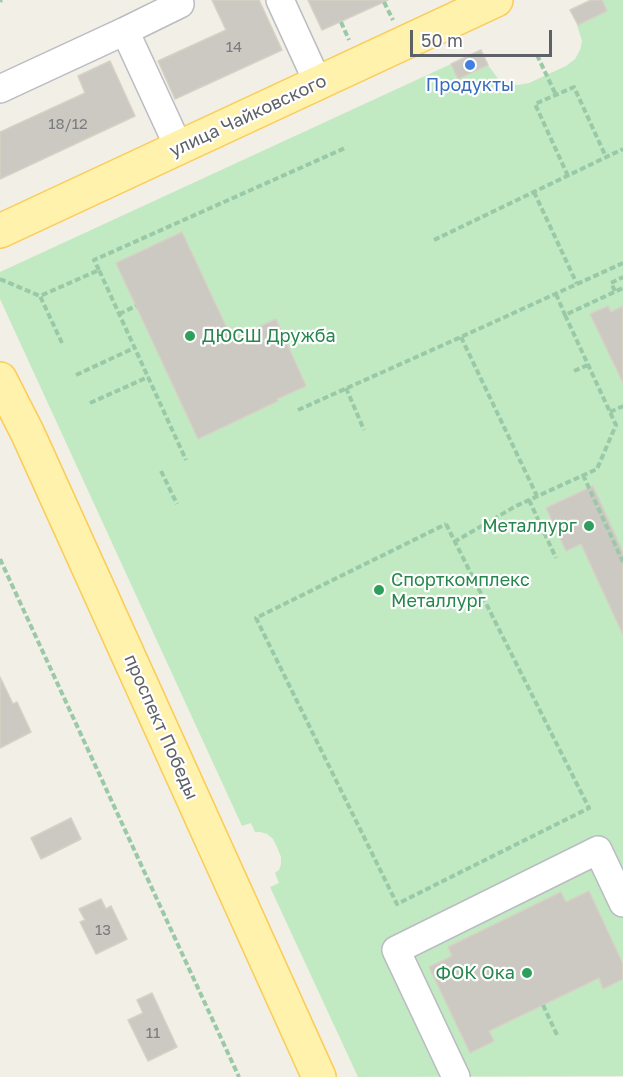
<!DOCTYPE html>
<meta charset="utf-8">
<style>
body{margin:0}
#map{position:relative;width:623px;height:1077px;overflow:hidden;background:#f1efe6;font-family:"Golos Text",sans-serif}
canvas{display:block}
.scale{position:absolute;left:410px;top:30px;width:142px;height:27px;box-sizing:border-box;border:3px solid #5e6268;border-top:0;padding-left:8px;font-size:18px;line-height:21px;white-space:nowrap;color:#5e6268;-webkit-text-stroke:4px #fff;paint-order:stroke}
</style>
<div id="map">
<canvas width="623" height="1077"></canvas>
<div class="scale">50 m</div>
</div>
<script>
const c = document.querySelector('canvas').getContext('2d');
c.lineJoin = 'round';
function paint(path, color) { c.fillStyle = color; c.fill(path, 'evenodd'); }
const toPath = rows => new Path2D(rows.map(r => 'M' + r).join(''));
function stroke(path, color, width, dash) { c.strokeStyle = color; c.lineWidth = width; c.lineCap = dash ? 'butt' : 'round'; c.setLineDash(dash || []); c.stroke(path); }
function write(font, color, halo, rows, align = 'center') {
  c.font = font + ' "Golos Text",sans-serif'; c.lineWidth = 4.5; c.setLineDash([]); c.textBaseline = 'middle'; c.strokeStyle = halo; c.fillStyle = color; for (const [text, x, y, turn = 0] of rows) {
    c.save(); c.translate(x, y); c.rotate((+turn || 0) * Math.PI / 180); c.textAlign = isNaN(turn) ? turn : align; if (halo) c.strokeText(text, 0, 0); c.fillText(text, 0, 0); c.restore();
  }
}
const green = toPath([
 [602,0,623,0,623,1076,358,1077,270,887,279,883,275,873,279,870,281,864,281,857,277,847,273,839,267,834,260,832,255,832,251,823,242,826,0,299,0,272,451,64,458,79,488,65,499,80,508,84,518,85,529,83,566,66,575,59,580,50,582,41,577,25,607,11]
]);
const building = toPath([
 [212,0,259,0,282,50,175,99,158,61,226,30,212,0],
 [308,0,388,0,322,30,308,0],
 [591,0,602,0,607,11,578,25,570,10,591,0],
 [481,50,488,65,458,79,451,64,481,50],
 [110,61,135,116,0,179,0,132,85,93,78,76,110,61],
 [182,232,232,339,276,319,306,386,277,399,278,401,198,439,116,263,182,232],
 [608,306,611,312,623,306,623,383,590,314,608,306],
 [593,486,623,552,623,635,581,544,566,551,546,508,593,486],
 [0,677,13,704,17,702,31,732,0,748,0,677],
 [71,818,81,839,41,859,31,838,71,818],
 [589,891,623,964,623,979,603,989,599,978,489,1031,494,1041,470,1053,429,967,452,956,448,947,561,892,566,902,589,891],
 [101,899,106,909,111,906,127,939,96,954,80,922,85,920,79,909,101,899],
 [152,993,177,1047,148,1061,128,1020,143,1013,137,1000,152,993]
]);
const path = toPath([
 [0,1,2,0],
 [384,2,393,20],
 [341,22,349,40],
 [537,55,556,95],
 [568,176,535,104,574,87,606,157],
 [534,192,577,284],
 [434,240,623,149],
 [99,270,94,260,345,148],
 [0,279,40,296],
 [615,291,611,283,623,277],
 [556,294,565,315],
 [119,314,136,306],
 [461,337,537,496],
 [62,343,40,296,99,270,186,460],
 [574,371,588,365],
 [76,375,134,348],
 [346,388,364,430],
 [90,403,148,377],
 [298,410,461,337,623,263],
 [610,412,623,406],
 [161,471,177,504],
 [583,475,623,562],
 [529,500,556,558],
 [446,524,589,808,397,904,256,618,446,524],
 [454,542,516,506,597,469,616,425,565,315,623,288],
 [0,559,239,1077],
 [543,1005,557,1035]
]);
const minor = toPath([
 [178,0,180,4,125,31,179,148],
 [280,0,318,83],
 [0,89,125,31],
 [456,1077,396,950,598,850,623,903]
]);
const major = toPath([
 [0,231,496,0],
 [0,379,28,434,319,1077]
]);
const markers = [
 [470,65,6,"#3f7fe0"],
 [190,336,6,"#2e9e5b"],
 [589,526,6,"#2e9e5b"],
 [379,590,6,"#2e9e5b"],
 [527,973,6,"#2e9e5b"]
];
const numberNames = [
 ["14",234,47],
 ["18/12",68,124],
 ["13",103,930],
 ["11",153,1033]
];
const shopNames = [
 ["Продукты",470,85]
];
const streetNames = [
 ["улица Чайковского",248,116,-25],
 ["проспект Победы",161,727,66]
];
const leisureNames = [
 ["ДЮСШ Дружба",202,336],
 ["Металлург",577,526,"right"],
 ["Спорткомплекс",391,580],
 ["Металлург",391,601],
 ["ФОК Ока",515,973,"right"]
];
paint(green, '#c2eac2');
paint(building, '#ccc9c3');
stroke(building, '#d6d1c4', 1.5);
stroke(minor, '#b9bcc1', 30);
stroke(major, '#fbcc56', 36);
stroke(path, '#99c9a7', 4, [6, 3]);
stroke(minor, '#fff', 27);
stroke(major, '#fff2ad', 33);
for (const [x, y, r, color] of markers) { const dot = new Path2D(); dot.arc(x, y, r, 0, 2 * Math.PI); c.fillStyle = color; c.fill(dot); stroke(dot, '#fff', 2); }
write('15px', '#7a7c7f', null, numberNames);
write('18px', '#366cbe', '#fff', shopNames);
write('18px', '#5e6268', '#fff', streetNames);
write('18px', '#27864d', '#fff', leisureNames, 'left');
</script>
